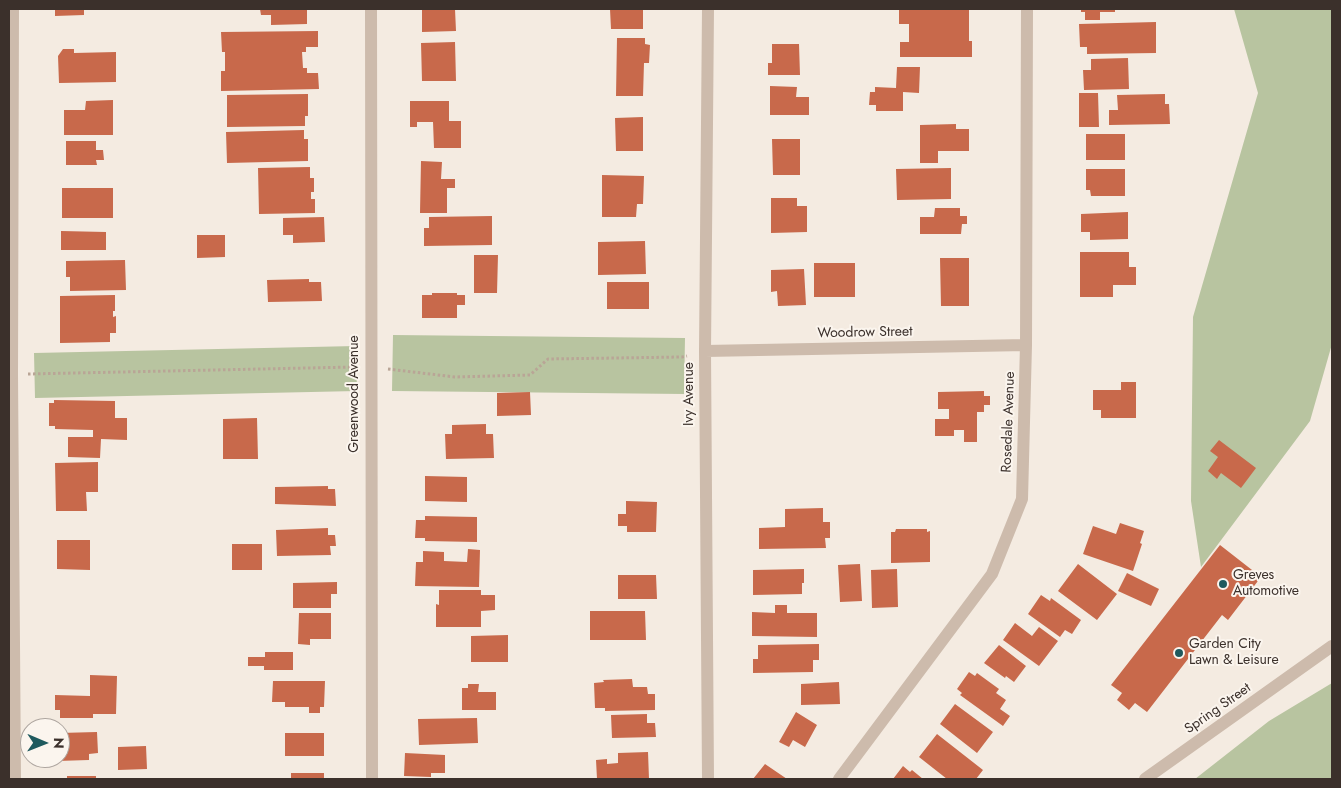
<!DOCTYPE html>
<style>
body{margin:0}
#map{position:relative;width:1341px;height:788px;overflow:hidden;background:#f4ebe1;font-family:Jost,sans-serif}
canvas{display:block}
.frame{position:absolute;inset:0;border:10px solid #3b302b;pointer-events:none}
.north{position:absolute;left:20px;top:718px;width:50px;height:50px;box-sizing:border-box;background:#fbf5ee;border:1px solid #aea6a0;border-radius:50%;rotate:91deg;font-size:14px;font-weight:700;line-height:20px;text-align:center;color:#3b302b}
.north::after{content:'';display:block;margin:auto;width:18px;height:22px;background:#1f5a5e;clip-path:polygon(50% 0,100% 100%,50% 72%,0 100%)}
</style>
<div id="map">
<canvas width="1341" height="788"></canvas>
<div class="frame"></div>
<div class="north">N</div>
</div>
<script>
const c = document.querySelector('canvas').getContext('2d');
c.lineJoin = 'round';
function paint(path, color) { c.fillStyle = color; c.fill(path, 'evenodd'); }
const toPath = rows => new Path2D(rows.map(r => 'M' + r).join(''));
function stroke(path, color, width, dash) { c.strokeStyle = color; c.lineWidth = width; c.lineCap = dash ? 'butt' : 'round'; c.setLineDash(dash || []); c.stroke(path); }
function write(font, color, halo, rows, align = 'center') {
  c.font = font + ' Jost,sans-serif'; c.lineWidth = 4; c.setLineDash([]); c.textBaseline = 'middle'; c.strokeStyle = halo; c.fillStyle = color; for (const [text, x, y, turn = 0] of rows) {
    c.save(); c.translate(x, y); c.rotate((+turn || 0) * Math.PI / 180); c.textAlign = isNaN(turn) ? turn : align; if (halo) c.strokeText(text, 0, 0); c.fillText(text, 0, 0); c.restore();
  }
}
const green = toPath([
 [1234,9,1332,9,1332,344,1310,421,1201,567,1191,501,1193,317,1258,93],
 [393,335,685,338,684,394,392,391],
 [356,346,357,391,35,398,34,353],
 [1332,683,1332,779,1195,779,1269,721]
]);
const building = toPath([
 [55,9,84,9,84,15,55,16],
 [260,9,307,9,307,24,271,25,271,15,261,15],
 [422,9,455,9,456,31,422,32],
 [610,9,643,9,643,29,611,29],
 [1081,9,1115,9,1115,12,1100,12,1100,20,1085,20,1085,12,1081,12],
 [899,10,969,10,969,41,972,41,972,57,900,57,900,42,909,42,909,24,899,24],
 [1156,22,1156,53,1087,54,1087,47,1080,47,1079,24],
 [318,31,318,47,306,47,306,52,302,52,303,68,307,68,307,73,318,73,319,89,221,91,221,71,225,71,225,52,222,52,221,32],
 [617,38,645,38,645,44,650,45,649,63,644,63,643,96,616,96],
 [455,42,456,81,422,81,421,43],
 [772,44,799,44,800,75,768,75,768,63,772,63],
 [63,49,74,49,74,53,116,52,116,82,59,83,58,56],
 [1128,58,1129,89,1084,90,1083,70,1091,70,1091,59],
 [897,67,920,67,919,93,903,92,903,111,876,111,876,105,869,105,870,92,875,92,875,87,896,88],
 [770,86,797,87,796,97,809,97,809,115,770,115],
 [1079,93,1098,93,1099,127,1079,127],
 [308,94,308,116,305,116,305,126,227,127,227,95],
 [1165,94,1165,104,1169,104,1170,124,1109,125,1109,110,1118,110,1117,95],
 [113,100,113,135,64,135,64,110,85,110,86,101],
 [410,101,449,101,449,121,461,121,461,148,434,148,433,122,417,122,417,127,410,127],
 [643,117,643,151,616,151,615,118],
 [956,124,956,129,969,129,969,151,938,151,938,163,920,163,920,125],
 [304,130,304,139,308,139,308,161,227,163,226,132],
 [1086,134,1125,134,1125,160,1086,160],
 [772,139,800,139,800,175,773,175],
 [66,141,96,141,96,150,103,150,104,160,96,160,97,165,66,165],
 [421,161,442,162,441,179,455,179,455,188,447,188,447,213,420,213],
 [310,167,310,178,314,178,314,192,311,192,311,199,315,199,315,213,259,214,258,168],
 [951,168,951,199,897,200,896,169],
 [1086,169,1125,169,1125,196,1091,196,1090,190,1086,190],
 [602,175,644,176,643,204,637,204,636,217,602,217],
 [62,188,113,188,113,218,62,218],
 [771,198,797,198,797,206,807,206,807,232,771,233],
 [935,208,960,208,960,216,967,216,967,224,962,224,961,234,920,234,920,217,934,217],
 [1128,212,1128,239,1090,240,1090,232,1081,232,1081,214],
 [492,216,492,245,424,246,424,228,429,228,429,217],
 [324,217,325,242,293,243,293,235,283,235,283,218],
 [61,231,106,232,106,250,61,250],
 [197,235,225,235,225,257,197,258],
 [645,241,646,274,598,275,598,242],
 [1080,252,1129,252,1129,267,1136,267,1136,285,1113,285,1113,297,1080,297],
 [474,255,498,255,497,293,474,293],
 [940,258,969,258,969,306,941,306],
 [125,260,126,290,70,291,70,277,66,277,66,261],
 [814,263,855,263,855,297,814,297],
 [804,269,806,305,778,306,777,291,771,292,771,270],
 [309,279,309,282,321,282,322,301,268,302,267,280],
 [607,282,649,282,649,309,607,309],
 [432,293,457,293,457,295,465,295,465,305,457,305,457,318,422,318,422,295,432,295],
 [115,295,115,311,113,311,113,317,116,316,116,333,110,333,110,342,60,343,60,296],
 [1121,382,1136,382,1136,418,1101,418,1101,410,1093,410,1093,390,1121,390],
 [984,391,984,396,990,396,990,405,984,405,984,412,977,412,977,442,964,442,964,430,954,430,954,436,935,436,935,419,949,419,949,409,938,409,938,392],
 [530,392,531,415,497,416,497,393],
 [54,400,115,401,115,418,127,418,127,440,101,439,100,458,68,457,68,437,93,437,93,430,55,429,55,426,49,426,49,403,54,403],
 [257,418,258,459,223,459,223,419],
 [486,424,486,434,493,434,494,458,446,459,445,434,452,434,452,425],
 [1219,440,1256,468,1241,488,1221,473,1217,479,1208,471,1218,457,1210,451],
 [98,462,98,492,86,492,87,511,56,511,55,463],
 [425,476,467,477,467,502,425,501],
 [328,486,328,489,335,489,336,506,275,504,275,487],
 [626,501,657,502,656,532,627,532,627,526,618,526,618,514,626,514],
 [823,508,823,522,830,522,830,538,825,538,826,548,759,549,759,528,785,527,785,509],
 [425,516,477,517,477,542,425,541,425,538,415,538,416,520,425,520],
 [1120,523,1144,531,1140,543,1142,544,1133,571,1083,554,1093,526,1116,534],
 [328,528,328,535,335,535,336,546,330,546,331,555,277,556,276,530],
 [896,529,927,529,927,532,930,531,930,562,891,563,891,532,895,532],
 [57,540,90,540,90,570,57,569],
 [232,544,262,544,262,570,232,570],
 [1220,545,1261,577,1228,620,1222,615,1147,712,1135,703,1129,710,1117,700,1122,693,1111,685],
 [468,549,480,550,479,587,415,586,416,562,423,562,423,551,444,552,444,561,467,562],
 [860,564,862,601,840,602,838,565],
 [1078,564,1117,594,1097,620,1058,591],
 [804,569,804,583,802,583,802,594,753,595,753,570],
 [897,569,898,607,872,608,871,570],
 [1127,573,1159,589,1151,606,1118,591],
 [618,575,656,575,657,599,618,599],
 [337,582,337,594,331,594,331,608,293,608,293,583],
 [439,590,481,590,481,595,495,595,495,610,481,611,481,627,436,627,436,604,439,605],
 [1041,595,1050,601,1051,598,1081,620,1072,634,1065,630,1060,637,1028,614],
 [775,605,787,605,787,613,817,613,817,637,752,636,752,612,775,613],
 [590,611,645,611,646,640,590,640],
 [299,613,331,613,331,639,310,639,310,645,298,644],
 [1015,623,1032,636,1039,627,1058,641,1039,666,1003,640],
 [508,635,508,662,471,662,471,636],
 [819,644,819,660,813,660,813,672,753,673,753,659,758,659,758,645],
 [999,645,1026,666,1014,682,1006,676,1005,678,984,663],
 [265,652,293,652,293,670,264,670,264,666,248,666,248,657,265,657],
 [969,672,975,676,977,673,999,689,996,693,1006,700,1000,709,1010,716,1003,726,960,695,962,693,957,689],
 [90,675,117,676,116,714,93,714,93,718,60,718,60,710,55,710,55,695,90,696],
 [632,679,633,687,647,687,648,694,655,694,655,710,605,711,605,708,595,708,594,683,604,682,603,680],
 [273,681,325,681,324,707,320,707,320,713,309,713,309,707,285,707,285,702,272,702],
 [839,682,840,704,801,705,801,684],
 [468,684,479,684,478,692,496,692,496,710,462,710,462,688,468,688],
 [955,704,993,732,977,753,940,724],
 [796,712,817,725,805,747,793,740,789,747,779,742],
 [647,714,647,723,655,723,656,737,612,738,611,715],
 [477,718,478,743,419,745,418,719],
 [97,732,98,753,89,754,89,760,57,761,57,758,60,758,60,733],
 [285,733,324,733,324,756,285,756],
 [937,734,983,770,976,779,947,779,919,757],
 [146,746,147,769,118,770,118,747],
 [648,752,649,779,597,779,596,760,607,759,607,764,618,763,618,753],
 [405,753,445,755,445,773,431,773,431,777,404,776],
 [765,764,787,779,753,779],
 [903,766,910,772,912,770,923,779,893,779],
 [291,773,324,773,324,779,291,779],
 [67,776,96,776,96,779,67,779]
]);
const path = toPath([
 [388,369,455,377,530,375,548,359,682,357,687,356],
 [28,374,354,367]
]);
const minor = toPath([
 [371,9,372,779],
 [705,351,1026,345],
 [12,374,15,779],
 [708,779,705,351,708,9],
 [839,779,992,574,1022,499,1026,345,1027,9],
 [1145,779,1332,646]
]);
const tertiary = toPath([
 [9,374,12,374,13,9]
]);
const markers = [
 [1223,584,5,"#1f5a5e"],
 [1179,653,5,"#1f5a5e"]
];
const streetNames = [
 ["Woodrow Street",865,333,-1],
 ["Greenwood Avenue",355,394,-90],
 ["Ivy Avenue",690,394,-90],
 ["Rosedale Avenue",1009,422,-88],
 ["Spring Street",1218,709,-35]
];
const poiNames = [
 ["Greves",1233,576],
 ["Automotive",1233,592],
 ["Garden City",1189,645],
 ["Lawn & Leisure",1189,661]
];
paint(green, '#b8c4a0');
paint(building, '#c8694b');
stroke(path, '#b9a596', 3, [2.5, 2.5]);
stroke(minor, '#cdbbac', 12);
stroke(tertiary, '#cdbbac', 12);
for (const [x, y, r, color] of markers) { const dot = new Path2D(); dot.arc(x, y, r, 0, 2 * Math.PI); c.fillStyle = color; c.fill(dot); stroke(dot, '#fbf5ee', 2); }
write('14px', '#3b302b', '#fbf5ee', streetNames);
write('14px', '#3b302b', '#fbf5ee', poiNames, 'left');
</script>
